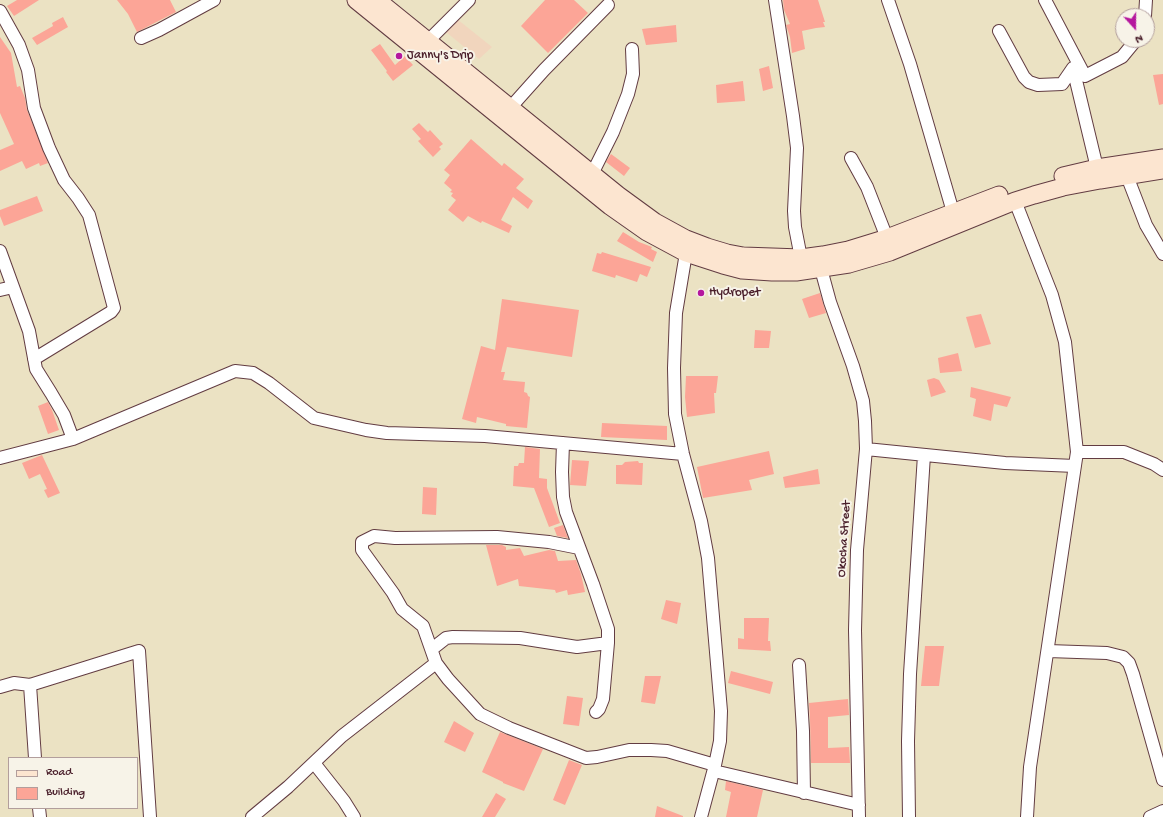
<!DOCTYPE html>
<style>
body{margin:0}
#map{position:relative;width:1163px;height:817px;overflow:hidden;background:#ebe2c3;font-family:"Gochi Hand",sans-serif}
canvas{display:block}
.legend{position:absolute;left:8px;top:757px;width:130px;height:52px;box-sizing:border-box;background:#f7f3e8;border:1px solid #b29e9c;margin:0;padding:5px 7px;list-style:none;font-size:12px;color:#4a1f2b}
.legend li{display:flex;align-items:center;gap:8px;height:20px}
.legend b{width:20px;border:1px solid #b29e9c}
.north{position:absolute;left:1115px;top:8px;width:40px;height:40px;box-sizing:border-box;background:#f7f3e8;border:1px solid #b29e9c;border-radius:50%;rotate:159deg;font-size:11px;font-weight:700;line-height:16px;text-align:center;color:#4a1f2b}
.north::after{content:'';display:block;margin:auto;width:14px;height:18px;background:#b5179e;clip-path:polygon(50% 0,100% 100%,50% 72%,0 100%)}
</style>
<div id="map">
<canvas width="1163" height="817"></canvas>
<ul class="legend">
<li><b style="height:5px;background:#fce5d0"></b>Road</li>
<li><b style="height:11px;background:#fca597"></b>Building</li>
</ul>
<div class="north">N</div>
</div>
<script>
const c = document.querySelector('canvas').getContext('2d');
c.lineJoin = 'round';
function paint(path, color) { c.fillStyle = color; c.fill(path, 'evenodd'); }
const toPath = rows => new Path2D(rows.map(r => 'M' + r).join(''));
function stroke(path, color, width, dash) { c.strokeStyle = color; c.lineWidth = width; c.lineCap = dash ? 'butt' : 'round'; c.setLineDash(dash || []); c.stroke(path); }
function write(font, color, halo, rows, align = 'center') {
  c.font = font + ' "Gochi Hand",sans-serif'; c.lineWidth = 4; c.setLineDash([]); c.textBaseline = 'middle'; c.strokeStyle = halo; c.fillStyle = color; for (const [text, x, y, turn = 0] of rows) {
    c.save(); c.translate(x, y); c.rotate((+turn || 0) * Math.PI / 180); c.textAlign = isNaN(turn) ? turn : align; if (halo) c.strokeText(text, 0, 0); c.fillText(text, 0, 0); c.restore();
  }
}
const built = toPath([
 [457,19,492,47,479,59,446,32]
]);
const building = toPath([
 [17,0,39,0,14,16,7,6],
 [117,0,170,0,176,12,137,32,128,14],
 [545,0,574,0,588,13,548,53,521,26],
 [783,0,818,0,825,22,823,22,825,27,816,28,802,31,805,49,792,53,790,37,786,25,790,24,784,10],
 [63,17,68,27,37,45,32,38,53,26,52,23],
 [676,25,677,42,646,45,642,29],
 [0,37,11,53,17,87,20,86,25,98,27,110,48,163,40,166,39,163,26,169,22,161,0,171,0,150,14,144,0,113],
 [380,44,395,65,405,56,413,65,393,81,386,72,387,71,371,50],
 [769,66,773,88,763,91,759,69],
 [1163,74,1163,104,1159,105,1153,75],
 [743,81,745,101,717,103,716,85],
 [419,123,428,132,430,130,443,144,439,147,441,149,433,157,418,141,421,139,412,129],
 [471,139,502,166,504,163,524,179,516,188,533,201,528,209,513,197,501,220,512,226,509,233,482,221,481,223,468,216,463,222,448,210,456,200,451,196,453,193,450,192,452,190,444,183,450,175,444,170],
 [611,154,630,168,624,176,606,162],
 [37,196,43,211,4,226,0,216,0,210],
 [623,232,639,242,652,247,651,249,657,252,653,262,617,241],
 [602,252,651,267,647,277,640,274,637,282,616,275,615,278,592,271,597,253,601,254],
 [820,293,826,313,809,318,802,299],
 [502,299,579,310,572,357,507,347,501,372,505,372,503,380,525,382,524,392,527,393,528,396,530,397,527,428,506,426,506,424,477,417,476,423,462,419,481,346,495,350],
 [981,314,991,344,975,348,966,317],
 [755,330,771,331,769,348,754,348],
 [958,353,962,371,940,373,938,358],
 [686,376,718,376,716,393,714,393,715,413,687,417,685,397],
 [934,378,939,380,946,392,931,397,927,380],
 [971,387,1011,397,1007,407,994,404,991,421,973,416,976,399,970,397],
 [48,402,52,410,59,430,48,434,38,406],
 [602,423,667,426,667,440,601,437],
 [525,447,540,449,539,478,547,479,547,488,560,523,549,527,534,488,513,486,514,466,518,466,519,463,524,463],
 [769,451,774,474,749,480,752,490,703,498,697,467],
 [42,455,60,493,48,498,44,490,47,489,40,474,29,479,22,463],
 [572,460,589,461,586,486,570,485],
 [638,461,639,463,643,463,642,485,616,484,616,465,622,465,625,462],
 [818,469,820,484,785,488,783,477],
 [423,487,437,488,436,515,422,514],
 [563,525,568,538,557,536,554,528],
 [486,545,502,545,506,547,506,550,520,548,524,556,549,550,555,551,558,561,576,560,581,574,585,592,568,595,567,590,556,593,555,590,519,586,518,579,497,586],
 [666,600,681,603,677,624,661,619],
 [744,618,769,618,768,641,770,641,771,651,738,649,738,638,744,639],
 [925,646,944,646,939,686,921,686],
 [731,671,773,682,770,694,728,683],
 [645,676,661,676,655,704,641,702],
 [567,696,583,698,579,726,563,724],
 [848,699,849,715,828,717,828,748,849,747,850,763,811,763,810,719,809,703],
 [454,721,474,733,465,752,444,742],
 [500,732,543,749,524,791,503,783,503,782,482,772],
 [569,760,582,765,565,805,553,800],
 [726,781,763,790,757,817,726,817,731,792,725,790],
 [496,793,506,799,495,817,482,817],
 [657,806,683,816,683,817,655,817]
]);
const street = toPath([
 [775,0,793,116,797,148,794,211,795,227,801,258],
 [888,0,910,64,953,212],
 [1045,0,1085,76],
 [0,11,19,45,28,70,34,108,49,148,64,180,78,198,89,215,114,308,111,312,34,359],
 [1145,16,1146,0],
 [999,31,1024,77,1029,82,1038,85,1062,84,1073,68],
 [141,38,159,30,214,0],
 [428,41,469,0],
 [1073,68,1097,168],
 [1079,72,1085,76,1122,57,1136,40],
 [510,108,544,70,608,5],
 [851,158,867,187,887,238],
 [592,174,613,132,628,94,633,74,632,49],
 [1127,176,1146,225,1163,254],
 [1015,201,1052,295,1065,342,1077,452,1030,767,1027,817],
 [0,251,29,331,36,369,51,393,64,415,73,439],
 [686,253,676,313,674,368,675,414,683,454,701,521,708,558,721,711,720,741,715,765,701,817],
 [821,269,830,302,853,366,863,401,865,421,866,449,857,550,855,630,859,817],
 [0,290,13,287],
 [563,443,562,472,563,497,566,512,593,584,608,629,608,643,603,699,599,709,596,712],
 [866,449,1005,463,1075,466],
 [1077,452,1124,452,1154,464,1163,470],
 [0,458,73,439,235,371,253,373,269,383,314,418,366,430,387,433,485,436,683,454],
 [579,548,549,542,497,537,395,538,374,536,362,542,362,550,393,593,402,609,423,626,436,663,448,679,480,714,509,728,586,758,597,757,629,750,651,750,667,751,715,765],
 [432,649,446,638,453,637,520,638,577,647,608,643],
 [1048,651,1107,653,1123,657,1129,663,1133,674,1163,780],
 [799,665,803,731,804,793],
 [30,685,139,651,150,817],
 [0,687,14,683,30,685,35,758],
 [314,763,344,801,354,817],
 [714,771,859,805],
 [39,808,40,817],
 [252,817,288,787,342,736,436,663],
 [909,817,908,741,910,674,924,455],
 [1150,817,1163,811]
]);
const secondary = toPath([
 [356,0,610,206,647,232,686,253,723,265,742,270,772,272,796,272,849,264,890,252,1015,201,1034,195,1063,187,1100,180,1163,170],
 [377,0,618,195,655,222,686,239,707,247,727,253,743,256,801,258,823,255,848,250,887,238,999,195],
 [1063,176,1097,168,1163,158]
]);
const markers = [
 [399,56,4,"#b5179e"],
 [701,293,4,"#b5179e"]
];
const poiNames = [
 ["Janny's Drip",407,56],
 ["Hydropet",709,293]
];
const streetNames = [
 ["Okocha Street",845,539,-86]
];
paint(built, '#f1d5bd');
paint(building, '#fca597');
stroke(street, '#623c42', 14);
stroke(secondary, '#623c42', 19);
stroke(street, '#fff', 12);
stroke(secondary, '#fce5d0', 17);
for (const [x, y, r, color] of markers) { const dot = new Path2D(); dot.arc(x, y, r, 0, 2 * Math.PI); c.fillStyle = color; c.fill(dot); stroke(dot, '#f7f3e8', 1.5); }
write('13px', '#4a1f2b', '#f7f3e8', poiNames, 'left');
write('13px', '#4a1f2b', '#f7f3e8', streetNames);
</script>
